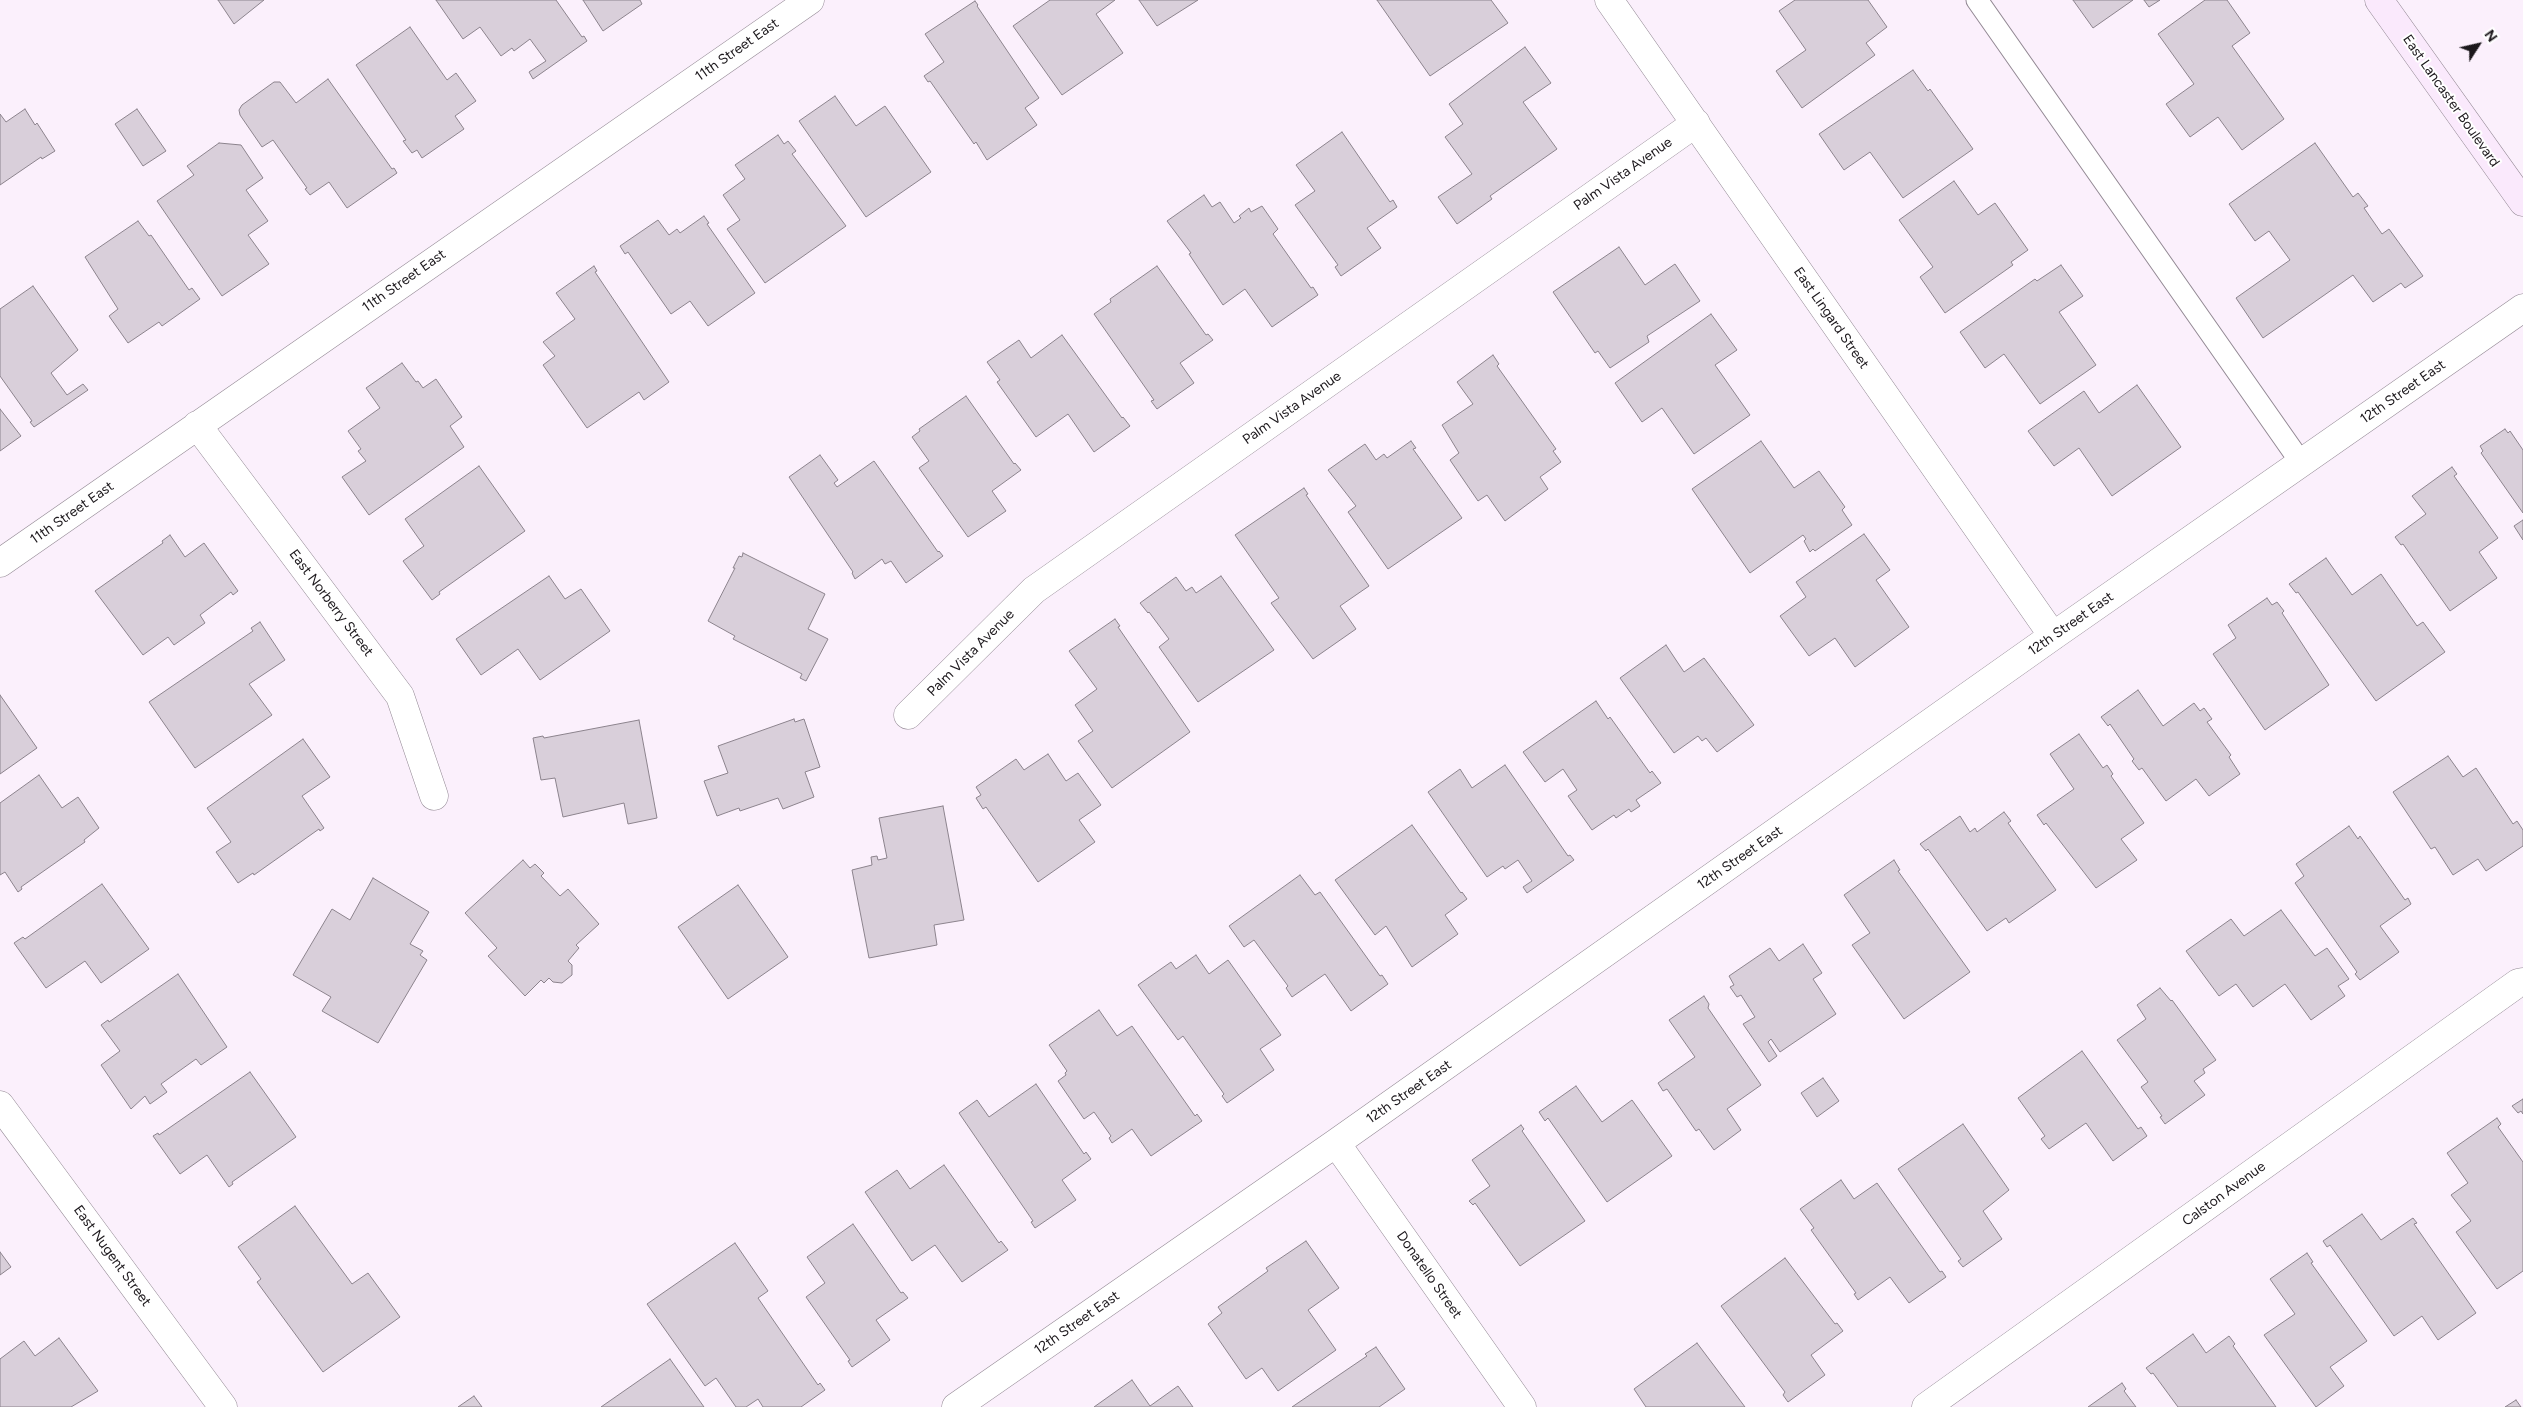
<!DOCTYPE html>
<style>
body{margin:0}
#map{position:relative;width:2523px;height:1407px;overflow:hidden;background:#fbf0fc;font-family:Figtree,sans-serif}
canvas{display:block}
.north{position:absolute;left:2453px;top:20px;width:50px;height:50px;-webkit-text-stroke:4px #fff;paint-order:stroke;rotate:55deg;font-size:14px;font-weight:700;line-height:20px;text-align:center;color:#1c181c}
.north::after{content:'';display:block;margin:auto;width:18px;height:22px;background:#1c181c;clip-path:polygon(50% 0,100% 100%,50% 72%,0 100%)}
</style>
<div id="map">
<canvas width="2523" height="1407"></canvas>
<div class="north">N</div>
</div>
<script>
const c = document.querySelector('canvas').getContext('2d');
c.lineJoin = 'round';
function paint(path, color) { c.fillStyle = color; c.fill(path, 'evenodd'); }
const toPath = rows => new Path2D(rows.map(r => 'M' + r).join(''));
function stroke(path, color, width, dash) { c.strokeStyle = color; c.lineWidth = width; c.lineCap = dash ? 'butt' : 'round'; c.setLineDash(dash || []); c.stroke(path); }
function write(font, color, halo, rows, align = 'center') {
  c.font = font + ' Figtree,sans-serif'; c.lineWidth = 4; c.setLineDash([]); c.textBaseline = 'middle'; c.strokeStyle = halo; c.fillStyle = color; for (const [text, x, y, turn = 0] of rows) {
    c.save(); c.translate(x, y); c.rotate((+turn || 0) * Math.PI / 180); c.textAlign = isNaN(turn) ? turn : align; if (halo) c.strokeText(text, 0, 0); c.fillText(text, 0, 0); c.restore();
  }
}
const building = toPath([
 [218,0,264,0,234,24,218,0],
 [436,0,556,0,582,37,584,36,587,41,533,79,529,72,546,61,530,39,514,51,512,48,501,56,480,27,463,39,436,0],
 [583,0,640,0,642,4,603,31,583,0],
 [1050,0,1115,0,1096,14,1123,53,1062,95,1013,26,1050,0],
 [1139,0,1198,0,1157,26,1139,0],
 [1377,0,1491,0,1508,23,1430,76,1377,0],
 [1795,0,1868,0,1887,27,1866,43,1875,55,1802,108,1776,71,1806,50,1779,11,1795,0],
 [2073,0,2133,0,2093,28,2073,0],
 [2144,0,2160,0,2149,7,2144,0],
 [2205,0,2227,0,2250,33,2232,46,2284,119,2242,150,2218,117,2190,137,2166,104,2194,84,2158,34,2205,0],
 [975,1,978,5,977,6,1039,98,1025,108,1037,125,987,160,976,142,974,144,930,81,928,82,924,76,944,62,925,34,975,1],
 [410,27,447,80,456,73,476,101,455,116,464,129,422,158,417,150,412,153,403,141,406,140,356,65,410,27],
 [1525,47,1551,83,1523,102,1557,149,1490,196,1492,199,1457,224,1438,197,1472,174,1445,137,1463,124,1449,104,1525,47],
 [1913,70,1928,91,1930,89,1973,149,1903,198,1870,152,1844,170,1819,134,1913,70],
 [328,79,392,169,394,168,397,173,347,208,329,182,310,195,305,189,307,188,273,140,262,147,240,115,239,110,242,105,274,82,280,82,296,103,328,79],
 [835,96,856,126,885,106,931,172,866,217,799,121,835,96],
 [25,109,35,125,37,123,55,151,42,159,41,157,0,185,0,114,6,122,25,109],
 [137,109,166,151,143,166,115,124,137,109],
 [1342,132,1390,202,1393,200,1397,207,1367,228,1381,248,1341,276,1335,267,1338,265,1295,205,1315,191,1296,165,1342,132],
 [778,135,784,144,788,141,796,151,792,154,846,226,765,283,727,229,740,220,723,195,745,179,735,165,778,135],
 [219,143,241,145,263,178,246,190,268,221,248,235,269,264,222,296,157,201,194,175,187,166,219,143],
 [2315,143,2353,197,2358,193,2368,206,2364,208,2382,234,2389,229,2423,276,2405,288,2401,283,2373,302,2353,275,2263,338,2236,298,2290,260,2269,231,2255,241,2229,204,2315,143],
 [1954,181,1978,215,1995,203,2028,250,2011,262,2013,265,1945,313,1920,277,1933,267,1899,220,1954,181],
 [1204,195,1212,207,1220,202,1234,223,1241,218,1239,216,1249,208,1251,212,1262,206,1278,229,1273,234,1311,288,1313,287,1318,295,1272,327,1245,289,1223,305,1189,254,1191,253,1167,221,1204,195],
 [704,216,709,223,707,224,755,293,708,326,690,301,671,314,628,252,625,254,620,246,658,220,669,235,677,229,680,233,704,216],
 [138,221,149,236,151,235,189,290,192,288,200,299,162,326,159,322,128,343,109,316,118,309,85,257,138,221],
 [1619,247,1645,285,1675,264,1700,301,1647,336,1649,342,1610,368,1598,351,1595,353,1553,292,1619,247],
 [2061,265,2083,296,2059,312,2096,365,2040,404,2004,354,1985,368,1960,332,2035,279,2037,281,2061,265],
 [594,266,597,271,595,272,669,382,644,400,639,392,587,428,543,365,555,356,543,342,575,319,556,293,594,266],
 [1157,266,1206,335,1208,334,1213,340,1180,363,1194,383,1157,409,1151,401,1154,400,1094,314,1111,302,1110,299,1157,266],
 [33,286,78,350,51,373,67,395,83,384,88,390,34,427,30,422,32,421,0,376,0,309,33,286],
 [1711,314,1737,350,1715,365,1750,415,1694,454,1662,408,1642,422,1615,383,1711,314],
 [1062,335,1122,418,1123,417,1130,426,1094,452,1068,414,1036,437,997,382,1000,380,987,362,1019,340,1031,358,1062,335],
 [1493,355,1499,364,1497,366,1556,449,1553,451,1561,462,1540,477,1548,489,1505,521,1487,495,1478,501,1450,460,1459,453,1442,425,1473,404,1457,382,1493,355],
 [402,363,416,382,418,381,423,388,436,379,462,417,450,426,464,447,369,515,342,477,366,461,358,451,361,449,348,431,380,408,366,388,402,363],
 [2137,385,2181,447,2112,496,2079,448,2054,466,2028,431,2084,391,2099,413,2137,385],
 [966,396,1014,464,1015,463,1021,470,992,491,1006,511,968,537,919,468,929,461,912,437,920,431,919,429,966,396],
 [0,409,21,436,0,451,0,409],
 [2505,429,2508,433,2510,431,2523,450,2523,513,2481,453,2483,451,2480,446,2505,429],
 [1411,441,1416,448,1413,449,1462,518,1388,569,1348,512,1356,506,1328,470,1365,444,1376,460,1384,454,1387,458,1411,441],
 [1761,441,1794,488,1819,471,1845,507,1842,510,1852,525,1815,551,1813,549,1810,552,1804,541,1806,539,1803,535,1750,573,1692,489,1761,441],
 [820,455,838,480,834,483,837,487,874,461,938,552,939,551,943,556,906,583,891,561,885,564,882,559,855,579,852,573,853,572,789,477,820,455],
 [479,466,525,531,439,592,440,594,432,600,403,561,424,546,405,519,479,466],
 [2452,467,2457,474,2454,476,2498,538,2479,552,2497,578,2450,611,2403,544,2401,545,2395,537,2426,514,2412,496,2452,467],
 [1304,488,1308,494,1306,495,1369,586,1340,606,1356,629,1313,659,1271,603,1279,598,1235,535,1304,488],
 [2523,520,2523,540,2514,526,2523,520],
 [1864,534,1890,570,1876,580,1909,627,1855,667,1835,638,1809,656,1780,616,1806,597,1796,582,1864,534],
 [170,535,185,557,204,543,238,591,233,595,231,592,200,615,205,623,174,645,168,637,143,655,95,591,163,543,162,541,170,535],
 [743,553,825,594,808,629,828,639,806,681,800,678,802,674,733,639,735,636,708,621,735,568,733,568,739,556,742,557,743,553],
 [2326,558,2352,595,2381,574,2417,626,2423,622,2445,652,2376,701,2298,592,2296,593,2289,584,2326,558],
 [549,576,565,599,581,589,610,631,540,680,518,649,481,675,456,639,549,576],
 [1221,576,1274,650,1198,702,1159,647,1169,639,1149,612,1148,613,1140,603,1176,577,1186,591,1192,587,1196,593,1221,576],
 [2267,598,2272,605,2277,602,2284,611,2282,613,2329,685,2265,730,2213,654,2236,638,2228,625,2267,598],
 [1115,619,1120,626,1118,627,1190,732,1112,788,1078,741,1093,731,1075,705,1097,689,1069,651,1115,619],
 [260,622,285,660,249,684,272,715,195,768,149,702,253,631,251,628,260,622],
 [1666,645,1684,672,1704,658,1754,725,1717,752,1706,738,1702,741,1698,736,1674,753,1620,678,1666,645],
 [2138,690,2163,726,2194,703,2200,711,2204,708,2212,719,2207,722,2231,755,2229,757,2240,774,2209,796,2196,779,2166,801,2142,768,2139,770,2132,761,2134,759,2110,724,2108,726,2101,717,2138,690],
 [0,695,37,748,0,774,0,695],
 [1596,701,1608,719,1610,717,1650,773,1652,771,1661,783,1636,800,1640,806,1631,812,1629,809,1616,818,1614,815,1592,830,1568,796,1577,790,1563,769,1545,782,1523,752,1596,701],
 [794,719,795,722,804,719,820,767,805,772,814,797,783,809,778,798,740,811,739,808,717,816,704,781,728,773,718,746,794,719],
 [639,720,657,818,628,824,624,803,563,817,555,778,541,780,533,738,543,736,544,738,639,720],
 [2079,734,2103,768,2107,765,2113,774,2111,776,2144,823,2121,839,2137,860,2096,888,2046,823,2044,825,2037,815,2074,789,2050,754,2079,734],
 [303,739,330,777,302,796,324,828,320,831,319,829,254,875,253,873,238,883,216,852,231,842,207,808,303,739],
 [1048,754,1066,781,1078,773,1101,805,1079,820,1095,842,1038,882,986,807,983,809,976,798,981,795,976,787,1016,759,1024,770,1048,754],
 [2448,756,2463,777,2476,768,2513,824,2517,821,2523,830,2523,846,2486,871,2478,859,2453,875,2435,847,2431,849,2393,792,2448,756],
 [1505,765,1568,856,1570,855,1574,860,1527,893,1523,887,1532,881,1518,860,1505,869,1503,866,1487,877,1428,792,1460,769,1472,788,1505,765],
 [39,775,62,808,78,797,99,828,84,840,85,842,21,887,22,889,18,892,5,872,0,875,0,803,39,775],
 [943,806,964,920,934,925,937,945,869,958,852,870,872,865,871,857,877,856,878,860,887,858,879,818,943,806],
 [2004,812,2011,821,2008,823,2056,890,2009,923,2006,918,1987,931,1928,849,1926,851,1920,844,1960,816,1970,832,1975,828,1977,832,2004,812],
 [1412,825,1461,893,1462,892,1467,899,1445,915,1458,934,1412,967,1386,926,1375,935,1335,880,1412,825],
 [2349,826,2358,839,2360,836,2405,900,2408,898,2411,904,2380,926,2399,952,2360,980,2355,974,2357,972,2295,883,2304,876,2296,864,2349,826],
 [523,860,530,868,535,864,544,873,541,876,560,896,568,889,599,924,576,945,579,948,568,961,572,965,572,975,562,983,553,982,549,978,544,983,541,980,525,996,488,956,497,948,465,913,523,860],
 [1894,860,1900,870,1898,871,1970,972,1904,1019,1852,945,1870,933,1844,895,1894,860],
 [1300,875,1315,895,1320,892,1380,976,1382,975,1388,984,1351,1011,1325,974,1292,997,1286,988,1288,986,1254,940,1244,947,1229,926,1300,875],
 [373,878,429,912,410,944,423,951,420,955,427,960,378,1043,322,1011,331,997,293,975,332,909,350,920,373,878],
 [102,884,149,949,101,983,85,961,46,988,14,943,23,937,25,939,102,884],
 [738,885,788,957,728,999,678,927,738,885],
 [2281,910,2315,956,2327,948,2349,979,2338,986,2345,996,2311,1020,2285,984,2253,1007,2236,984,2219,996,2186,951,2231,919,2244,936,2281,910],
 [1803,944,1822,973,1813,979,1836,1014,1780,1052,1771,1039,1768,1042,1777,1056,1769,1062,1743,1024,1755,1017,1741,995,1737,997,1730,987,1734,985,1729,976,1770,948,1779,961,1803,944],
 [1196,955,1209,974,1228,960,1281,1035,1260,1049,1274,1070,1227,1103,1222,1096,1224,1094,1183,1036,1178,1040,1138,985,1171,962,1176,969,1196,955],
 [178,974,227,1047,201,1065,196,1059,161,1084,167,1092,150,1104,145,1096,131,1109,101,1065,120,1051,101,1025,108,1020,109,1022,178,974],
 [2160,988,2171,1001,2172,1000,2216,1060,2203,1069,2205,1073,2194,1081,2205,1095,2165,1124,2160,1117,2162,1116,2141,1087,2148,1082,2117,1040,2146,1019,2137,1005,2160,988],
 [1704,996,1709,1004,1708,1008,1761,1085,1727,1109,1741,1130,1714,1150,1699,1129,1696,1131,1667,1089,1663,1091,1658,1083,1695,1057,1669,1020,1704,996],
 [1099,1010,1117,1036,1132,1026,1195,1116,1197,1114,1202,1121,1151,1156,1132,1129,1112,1143,1109,1138,1111,1136,1094,1112,1084,1119,1058,1081,1066,1075,1065,1073,1067,1071,1049,1045,1099,1010],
 [2082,1051,2138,1129,2141,1127,2147,1136,2113,1161,2086,1123,2049,1149,2041,1139,2045,1136,2018,1098,2082,1051],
 [250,1072,296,1137,232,1182,233,1184,229,1187,207,1155,180,1174,153,1136,158,1133,159,1135,250,1072],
 [1823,1078,1839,1101,1817,1117,1801,1093,1823,1078],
 [1036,1084,1084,1154,1086,1152,1091,1159,1062,1180,1076,1200,1035,1228,1031,1222,1033,1221,959,1113,977,1100,989,1117,1036,1084],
 [1576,1086,1602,1122,1632,1100,1672,1156,1607,1202,1548,1118,1545,1121,1539,1112,1576,1086],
 [2523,1099,2523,1114,2521,1111,2518,1113,2512,1106,2523,1099],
 [2497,1118,2501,1124,2498,1127,2523,1162,2523,1271,2497,1289,2456,1232,2471,1221,2451,1195,2468,1183,2447,1153,2497,1118],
 [1963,1124,2009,1190,1983,1211,2002,1239,1963,1267,1958,1261,1961,1259,1898,1169,1963,1124],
 [1521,1125,1524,1129,1522,1131,1585,1221,1520,1266,1475,1203,1473,1205,1469,1201,1490,1186,1472,1160,1521,1125],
 [944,1165,999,1243,1001,1241,1008,1250,962,1282,935,1245,912,1261,865,1192,897,1170,910,1189,944,1165],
 [1841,1180,1854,1199,1877,1183,1940,1272,1942,1271,1946,1277,1909,1303,1890,1277,1858,1300,1854,1294,1856,1293,1811,1230,1814,1228,1800,1209,1841,1180],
 [295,1206,352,1284,368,1273,400,1317,323,1372,257,1282,261,1279,238,1247,295,1206],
 [2362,1214,2381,1240,2413,1218,2417,1223,2414,1224,2476,1313,2438,1340,2422,1316,2394,1336,2330,1245,2327,1247,2323,1241,2362,1214],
 [853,1224,901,1293,903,1292,908,1298,876,1320,890,1340,852,1367,848,1361,850,1360,806,1297,825,1283,807,1257,853,1224],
 [1306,1241,1339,1288,1308,1310,1336,1350,1278,1391,1262,1368,1246,1379,1208,1324,1222,1313,1218,1307,1268,1271,1266,1268,1306,1241],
 [735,1243,768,1291,758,1298,818,1385,820,1383,825,1390,801,1407,763,1407,758,1399,746,1407,736,1407,716,1378,705,1386,647,1304,735,1243],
 [0,1252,11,1267,0,1275,0,1252],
 [2307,1253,2313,1262,2311,1263,2367,1341,2330,1367,2344,1386,2316,1407,2264,1335,2295,1314,2270,1279,2307,1253],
 [1785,1258,1835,1324,1837,1323,1843,1331,1811,1355,1825,1375,1788,1402,1783,1395,1785,1392,1721,1306,1785,1258],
 [2193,1334,2206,1353,2229,1336,2235,1344,2233,1346,2276,1407,2178,1407,2153,1373,2151,1374,2146,1368,2193,1334],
 [59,1338,98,1391,71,1407,0,1407,0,1359,24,1341,35,1356,59,1338],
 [1697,1343,1745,1407,1646,1407,1634,1389,1697,1343],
 [1376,1347,1405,1389,1379,1407,1292,1407,1367,1356,1365,1354,1376,1347],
 [670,1359,704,1407,601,1407,670,1359],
 [1132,1380,1150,1406,1178,1386,1193,1407,1094,1407,1132,1380],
 [2122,1383,2126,1389,2124,1391,2136,1407,2088,1407,2122,1383],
 [474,1396,482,1407,458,1407,474,1396],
 [2516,1400,2521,1407,2505,1407,2516,1400]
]);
const lane = toPath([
 [1977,0,2302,464]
]);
const street = toPath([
 [1609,0,2053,636],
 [197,425,400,696,434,796],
 [0,563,810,0],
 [908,715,1034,590,1696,123],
 [0,1105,223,1407],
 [1336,1143,1522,1407],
 [956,1407,1336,1143,2053,636,2523,308],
 [1926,1407,2518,983,2523,982]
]);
const secondary = toPath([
 [2379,0,2523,202]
]);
const streetNames = [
 ["11th Street East",737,50,-35],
 ["East Lancaster Boulevard",2451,101,55],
 ["Palm Vista Avenue",1623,174,-35],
 ["11th Street East",404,281,-35],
 ["East Lingard Street",1831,318,55],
 ["12th Street East",2403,392,-35],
 ["Palm Vista Avenue",1292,408,-35],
 ["11th Street East",72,513,-35],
 ["East Norberry Street",331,603,53],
 ["12th Street East",2071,624,-35],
 ["Palm Vista Avenue",971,653,-45],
 ["12th Street East",1740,858,-35],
 ["12th Street East",1409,1092,-35],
 ["Calston Avenue",2224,1194,-36],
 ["East Nugent Street",112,1256,54],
 ["Donatello Street",1429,1275,55],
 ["12th Street East",1077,1323,-35]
];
paint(building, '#d9cfda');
stroke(building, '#8c838d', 1);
stroke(lane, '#938994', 23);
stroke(street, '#938994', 29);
stroke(secondary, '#938994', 29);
stroke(lane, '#fff', 21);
stroke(street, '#fff', 28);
stroke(secondary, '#fae9fc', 28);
write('14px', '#1c181c', '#fff', streetNames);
</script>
